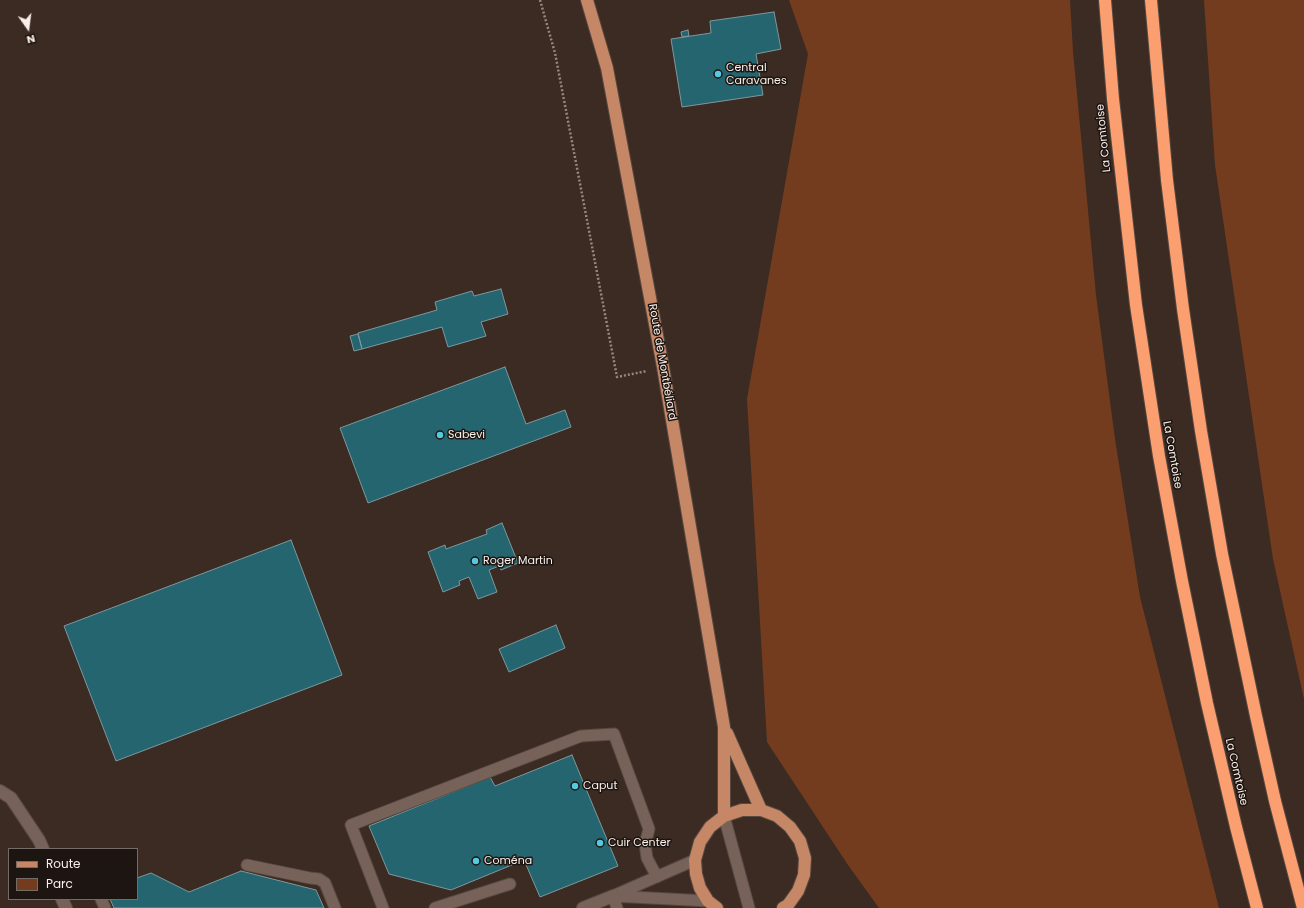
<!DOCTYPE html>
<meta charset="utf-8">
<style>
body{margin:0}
#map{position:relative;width:1304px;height:908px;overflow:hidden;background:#3c2b22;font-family:Poppins,sans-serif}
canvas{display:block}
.legend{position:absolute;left:8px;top:848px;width:130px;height:52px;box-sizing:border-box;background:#1d1511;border:1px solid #766c67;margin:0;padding:5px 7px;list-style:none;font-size:12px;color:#fbefe9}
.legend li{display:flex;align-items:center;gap:8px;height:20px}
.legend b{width:20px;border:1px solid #766c67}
.north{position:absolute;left:8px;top:8px;width:40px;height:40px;-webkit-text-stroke:3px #1d1511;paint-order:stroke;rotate:166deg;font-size:11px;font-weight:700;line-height:16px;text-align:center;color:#fbefe9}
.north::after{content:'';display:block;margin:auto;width:14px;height:18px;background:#fbefe9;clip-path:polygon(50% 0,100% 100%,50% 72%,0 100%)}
</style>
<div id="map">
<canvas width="1304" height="908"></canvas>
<ul class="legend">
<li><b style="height:5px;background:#c68766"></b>Route</li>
<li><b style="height:11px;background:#743c1e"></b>Parc</li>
</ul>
<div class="north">N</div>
</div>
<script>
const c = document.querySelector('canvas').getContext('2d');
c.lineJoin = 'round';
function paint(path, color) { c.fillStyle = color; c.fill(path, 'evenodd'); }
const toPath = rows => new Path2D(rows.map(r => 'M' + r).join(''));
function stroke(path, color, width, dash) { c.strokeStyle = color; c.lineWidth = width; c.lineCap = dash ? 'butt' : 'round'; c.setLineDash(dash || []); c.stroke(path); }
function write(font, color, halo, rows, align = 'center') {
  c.font = font + ' Poppins,sans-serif'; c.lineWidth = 3; c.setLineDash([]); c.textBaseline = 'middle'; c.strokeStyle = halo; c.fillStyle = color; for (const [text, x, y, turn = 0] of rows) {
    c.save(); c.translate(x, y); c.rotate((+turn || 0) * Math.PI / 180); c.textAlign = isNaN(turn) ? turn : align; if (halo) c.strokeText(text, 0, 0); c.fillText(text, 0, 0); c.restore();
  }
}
const green = toPath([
 [789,0,1070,0,1073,52,1096,295,1115,439,1140,597,1219,908,879,908,848,865,767,742,747,399,808,54],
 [1204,0,1304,0,1304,699,1273,559,1215,165]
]);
const building = toPath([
 [774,12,781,49,756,54,763,95,682,107,671,39,711,33,710,21,774,12],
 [688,30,689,36,682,37,681,32,688,30],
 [501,289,508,314,481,322,486,336,448,347,442,327,362,349,358,333,437,310,435,302,472,291,474,296,501,289],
 [358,334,362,349,354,351,350,336,358,334],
 [505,367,526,424,565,410,571,427,368,503,340,428,505,367],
 [502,523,518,563,501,570,499,566,489,570,497,592,478,599,469,577,459,581,460,585,443,592,428,552,445,545,446,549,487,534,486,530,502,523],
 [291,540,342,675,116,761,64,626,291,540],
 [556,625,565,648,509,672,499,649,556,625],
 [572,755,618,866,540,897,524,860,451,890,389,874,369,826,490,777,495,786,572,755],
 [241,871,316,890,324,908,114,908,110,899,137,899,137,878,151,873,189,892,241,871]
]);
const path = toPath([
 [540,0,555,53,617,377,647,371]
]);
const lane = toPath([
 [724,816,749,908],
 [247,865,310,878,319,879,325,883,335,908],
 [615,895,695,860],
 [613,896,708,901],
 [613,896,617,908],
 [101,899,105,908],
 [383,908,351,825,581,736,614,734,649,829,645,844,647,858,657,877],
 [435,908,510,884]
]);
const street = toPath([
 [0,791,11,798,39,840,43,849],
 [62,899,66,908],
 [583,908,613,896]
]);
const primary = toPath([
 [587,0,607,68,663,367,724,727,724,816],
 [727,733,761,810],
 [717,908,708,901,700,888,696,874,695,860,700,842,710,827,724,816,742,810,761,810,777,816,790,827,800,841,805,858,804,875,798,891,788,905,783,908]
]);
const highway = toPath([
 [1105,0,1113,99,1136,305,1159,456,1182,581,1207,703,1236,827,1257,908],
 [1151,0,1167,180,1183,309,1201,431,1222,554,1256,716,1275,801,1303,908]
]);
const markers = [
 [718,74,4,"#54cade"],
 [440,435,4,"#54cade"],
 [475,561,4,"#54cade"],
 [575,786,4,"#54cade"],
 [600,843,4,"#54cade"],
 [476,861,4,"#54cade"]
];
const poiNames = [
 ["Central",726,68],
 ["Caravanes",726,81],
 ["Sabevi",448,435],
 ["Roger Martin",483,561],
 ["Caput",583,786],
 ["Cuir Center",608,843],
 ["Coména",484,861]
];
const streetNames = [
 ["La Comtoise",1104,138,-96],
 ["Route de Montbéliard",662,362,80],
 ["La Comtoise",1172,455,80],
 ["La Comtoise",1236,772,77]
];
paint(green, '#743c1e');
paint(building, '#246570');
stroke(building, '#7e989d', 1);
stroke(lane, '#574840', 13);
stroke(street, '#574840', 14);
stroke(primary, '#574840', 14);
stroke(highway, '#574840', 14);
stroke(path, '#968880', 2.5, [2, 2]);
stroke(lane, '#766258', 11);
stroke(street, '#766258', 12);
stroke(primary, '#c68766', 12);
stroke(highway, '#fc9f70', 12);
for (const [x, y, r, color] of markers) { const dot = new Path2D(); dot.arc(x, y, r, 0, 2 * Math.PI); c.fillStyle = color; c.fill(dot); stroke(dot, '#1d1511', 1.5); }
write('11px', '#fbefe9', '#1d1511', poiNames, 'left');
write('11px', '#fbefe9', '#1d1511', streetNames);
</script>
